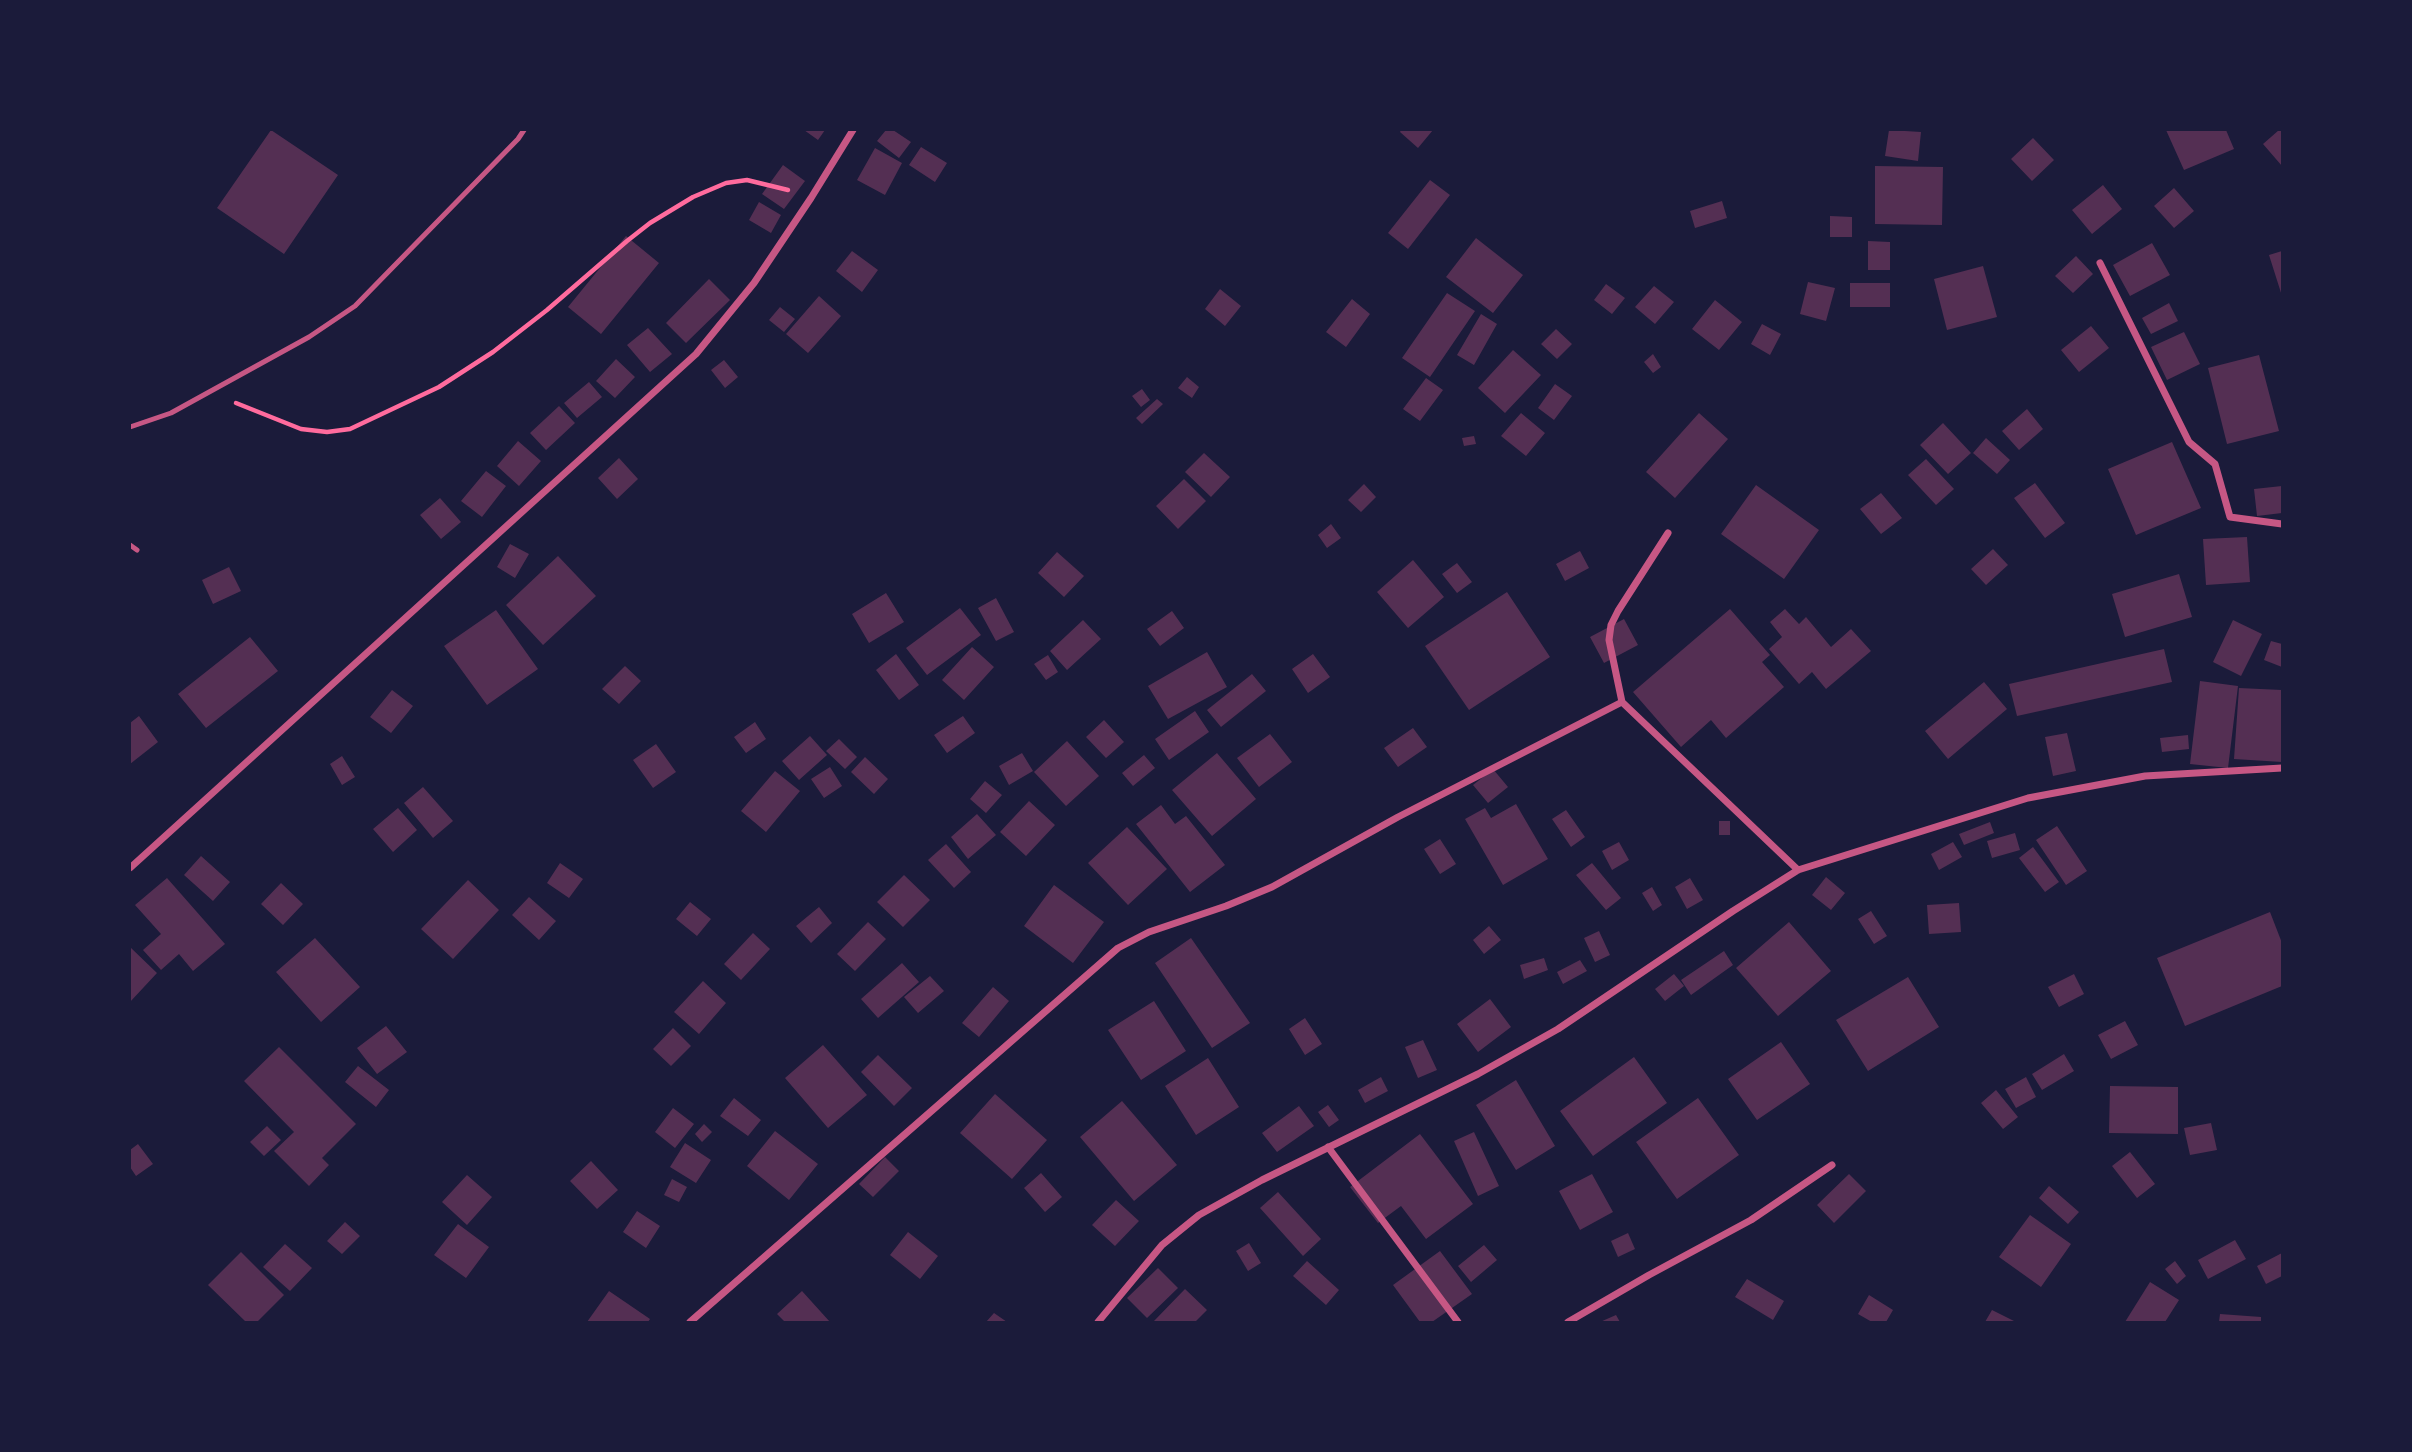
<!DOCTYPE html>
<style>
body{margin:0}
#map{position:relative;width:2412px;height:1452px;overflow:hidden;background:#1b1b3a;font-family:Rubik,sans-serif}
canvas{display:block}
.frame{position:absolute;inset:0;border:131px solid #1b1b3a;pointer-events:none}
</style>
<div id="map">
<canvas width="2412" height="1452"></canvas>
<div class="frame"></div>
</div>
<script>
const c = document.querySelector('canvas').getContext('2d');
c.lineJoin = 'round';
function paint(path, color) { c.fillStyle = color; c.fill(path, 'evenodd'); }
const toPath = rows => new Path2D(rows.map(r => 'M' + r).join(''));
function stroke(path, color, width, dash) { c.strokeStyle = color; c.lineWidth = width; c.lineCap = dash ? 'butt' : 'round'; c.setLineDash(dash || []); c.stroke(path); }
const building = toPath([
 [271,130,338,175,284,254,217,208],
 [804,130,825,130,818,140],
 [886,130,893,130,911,142,899,158,877,141],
 [1401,130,1433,130,1418,148,1400,132],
 [1889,130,1921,132,1918,161,1885,156],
 [2166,130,2226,130,2234,149,2184,170],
 [2279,130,2282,130,2282,166,2263,144],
 [2033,138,2054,160,2032,181,2011,159],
 [921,147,947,163,935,182,909,165],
 [875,148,902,163,885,195,857,180],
 [783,165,805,181,784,209,762,194],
 [1875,166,1943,167,1942,225,1875,224],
 [1430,180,1450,195,1408,249,1388,233],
 [2103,185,2122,209,2092,234,2072,210],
 [2174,188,2194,211,2174,228,2154,206],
 [1722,201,1727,218,1695,228,1690,211],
 [759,202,781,215,771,233,749,220],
 [1830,216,1852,217,1852,237,1830,237],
 [626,236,659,263,601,334,568,307],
 [1476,238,1523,275,1493,313,1446,277],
 [1868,241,1890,242,1890,270,1868,270],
 [2152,243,2170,275,2130,296,2113,265],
 [852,251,878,270,862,292,836,271],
 [2282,251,2282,296,2269,255],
 [2076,256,2093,274,2073,293,2055,276],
 [1983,266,1997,317,1947,330,1934,279],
 [709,279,730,300,686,343,666,323],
 [1808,282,1835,288,1826,321,1800,314],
 [1850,283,1890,283,1890,307,1850,307],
 [1606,284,1625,298,1612,314,1594,300],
 [1654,286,1674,302,1655,324,1635,307],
 [1220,289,1241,306,1225,326,1205,309],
 [1447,293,1475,311,1430,377,1402,358],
 [819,296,841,316,808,353,786,334],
 [1352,299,1370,314,1346,347,1326,332],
 [1715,300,1742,322,1719,350,1692,329],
 [2169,303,2178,321,2151,334,2142,318],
 [780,307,795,319,784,332,769,320],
 [1481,314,1497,324,1474,365,1457,355],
 [1762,324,1781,334,1770,355,1751,344],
 [2091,326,2109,348,2079,372,2061,350],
 [648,328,672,354,650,372,627,345],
 [1556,329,1572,344,1557,359,1541,344],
 [2184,332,2200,364,2167,380,2151,347],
 [1513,350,1541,375,1505,413,1478,388],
 [1653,354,1661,367,1653,373,1644,362],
 [2259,355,2279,431,2227,444,2208,368],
 [616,359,635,377,615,398,596,381],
 [724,360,738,377,725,388,711,370],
 [1187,377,1199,387,1192,398,1178,388],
 [1426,378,1443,390,1420,421,1403,409],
 [589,382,602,397,577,418,564,403],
 [1555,384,1572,396,1554,420,1538,408],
 [1142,389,1150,400,1141,407,1132,396],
 [1157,399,1163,404,1142,424,1136,418],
 [559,406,575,423,546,450,530,433],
 [2027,409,2043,429,2019,450,2002,431],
 [1521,413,1545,433,1526,456,1501,436],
 [1699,413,1728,439,1675,498,1646,472],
 [1943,423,1971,453,1948,474,1920,445],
 [1474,436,1476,444,1464,446,1462,438],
 [1986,438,2010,460,1997,474,1973,453],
 [518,441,541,461,519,486,497,466],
 [2172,442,2201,508,2136,535,2108,469],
 [1204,453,1230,477,1211,497,1185,472],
 [619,458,638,479,617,499,598,478],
 [1926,459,1954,489,1936,505,1908,475],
 [486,471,506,486,482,517,461,501],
 [1184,479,1206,501,1178,529,1156,506],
 [2035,483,2065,523,2045,538,2014,498],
 [1364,484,1376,497,1361,512,1348,500],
 [1756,485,1819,530,1784,579,1721,534],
 [2282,486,2282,513,2257,516,2254,489],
 [1881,493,1902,518,1881,534,1860,509],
 [440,498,461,522,441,539,420,515],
 [1331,524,1341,538,1327,548,1318,535],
 [2247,537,2250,582,2206,585,2203,539],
 [510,544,529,554,515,578,497,567],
 [1993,549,2008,565,1986,585,1971,569],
 [1580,551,1589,568,1565,581,1556,564],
 [1057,552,1084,576,1064,597,1038,573],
 [558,556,596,596,543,645,506,605],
 [1413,560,1444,597,1408,628,1377,592],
 [1457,563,1472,582,1457,593,1442,574],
 [229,567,241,591,213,604,202,580],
 [2179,574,2192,617,2125,637,2112,594],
 [1507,592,1550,657,1469,710,1425,646],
 [886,593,904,622,869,643,852,614],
 [996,598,1014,632,996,641,978,608],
 [960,608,981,635,927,675,906,648],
 [1730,609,1770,655,1762,662,1784,687,1726,738,1711,720,1681,747,1633,692],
 [1785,609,1799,624,1806,617,1831,647,1851,629,1871,651,1826,689,1812,672,1799,684,1769,649,1782,637,1770,622],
 [496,610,538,669,487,705,444,646],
 [1172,611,1184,628,1160,646,1147,629],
 [1624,619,1638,645,1604,663,1590,637],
 [1083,620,1101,639,1067,670,1050,651],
 [2233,620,2262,634,2241,676,2213,662],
 [250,637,278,671,206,728,178,694],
 [2271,641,2282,644,2282,667,2264,660],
 [972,647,994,667,964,700,942,680],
 [2164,649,2172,682,2017,716,2009,684],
 [1207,652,1227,687,1168,719,1148,686],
 [896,654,919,685,899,700,876,670],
 [1313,654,1330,677,1308,693,1292,669],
 [1048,655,1058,672,1046,680,1034,664],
 [625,666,641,681,619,704,602,689],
 [1252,674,1266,691,1221,727,1207,710],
 [2200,681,2238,686,2228,768,2190,764],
 [1984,682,2007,709,1948,759,1925,731],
 [2239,688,2282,690,2282,762,2234,759],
 [392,690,413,706,391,733,370,717],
 [1195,711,1209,732,1169,760,1155,739],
 [139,716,158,742,130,764,130,723],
 [963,716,975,733,947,753,934,735],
 [1104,720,1124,742,1106,758,1086,737],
 [755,722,766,739,746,753,734,737],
 [1413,728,1427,747,1398,767,1384,748],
 [2067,733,2076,771,2053,776,2045,737],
 [1270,734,1292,762,1259,787,1237,758],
 [2188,735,2189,749,2162,752,2160,738],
 [810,736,827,755,799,780,782,761],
 [839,739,857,757,845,769,826,751],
 [1067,741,1099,776,1066,806,1034,772],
 [656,744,676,772,653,788,633,760],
 [1022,753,1033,771,1009,785,999,766],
 [1217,753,1256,799,1212,836,1172,790],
 [1144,755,1155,768,1133,786,1122,773],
 [342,756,355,777,342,785,330,764],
 [865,757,888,779,874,794,851,772],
 [830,767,842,786,824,798,811,779],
 [1493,769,1508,787,1488,803,1473,785],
 [775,771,800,791,766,832,741,811],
 [985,781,1002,795,986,813,970,799],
 [423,787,453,821,433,838,404,803],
 [1029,801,1055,825,1026,856,1000,832],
 [1516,804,1548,859,1503,885,1465,819,1485,808,1491,818],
 [1161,805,1175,824,1186,816,1225,865,1190,892,1136,824],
 [398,808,417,830,393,852,373,829],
 [1566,810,1585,837,1571,847,1552,819],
 [977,814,996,835,968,859,951,837],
 [1719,821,1730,821,1730,835,1719,835],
 [1990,822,1994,833,1964,845,1959,834],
 [2057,826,2087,871,2066,885,2036,840],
 [1127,827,1167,869,1128,905,1088,863],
 [2015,833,2020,850,1992,858,1987,841],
 [1440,839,1456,864,1440,874,1424,849],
 [1619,842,1629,860,1612,870,1602,851],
 [1953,842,1962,857,1939,870,1931,854],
 [946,844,971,872,954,888,928,860],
 [2033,847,2059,882,2045,892,2019,858],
 [201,856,230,882,213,901,184,875],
 [560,863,583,879,569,898,547,883],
 [1592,863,1621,898,1606,910,1576,875],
 [904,875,930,900,903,927,877,902],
 [1826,877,1845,893,1831,910,1812,895],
 [167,878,225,944,193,971,179,954,161,970,143,950,161,934,135,905],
 [1690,878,1703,900,1687,909,1675,887],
 [468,880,499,910,453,959,421,929],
 [281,883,303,904,283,925,261,904],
 [1054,885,1104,922,1073,963,1024,926],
 [1652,887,1662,905,1653,911,1642,893],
 [529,897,556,921,539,940,512,915],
 [690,902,711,919,697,936,676,919],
 [1959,903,1961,932,1929,934,1927,905],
 [819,907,832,923,811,943,796,926],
 [1871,911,1887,936,1874,944,1858,919],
 [2270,912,2282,943,2282,986,2185,1026,2157,958],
 [868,922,886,939,855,971,837,954],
 [1789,922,1831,971,1778,1016,1736,968],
 [1489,926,1501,940,1484,954,1473,940],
 [1599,931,1610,955,1595,962,1584,938],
 [753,933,770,949,741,980,724,964],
 [315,938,360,987,321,1022,276,972],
 [1191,938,1250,1023,1212,1048,1155,963],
 [130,947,157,973,130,1002],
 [1724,951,1733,965,1691,995,1681,980],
 [1544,958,1548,970,1524,979,1520,965],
 [1580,960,1587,971,1563,984,1557,972],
 [902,963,919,982,878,1018,861,999],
 [1674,974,1684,986,1665,1001,1655,989],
 [2074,974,2084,994,2059,1007,2048,987],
 [930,976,944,991,918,1013,904,997],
 [1908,977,1939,1027,1868,1071,1836,1020],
 [703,981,726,1003,699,1034,674,1012],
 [993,987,1009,1001,979,1037,962,1023],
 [1490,999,1511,1027,1478,1052,1457,1024],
 [1154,1001,1186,1051,1141,1080,1108,1030],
 [1305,1018,1322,1044,1305,1055,1289,1029],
 [2125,1021,2138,1045,2111,1059,2098,1035],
 [386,1026,407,1052,377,1074,357,1048],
 [673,1028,691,1046,671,1066,653,1049],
 [1423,1040,1437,1070,1418,1078,1405,1047],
 [1781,1042,1810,1084,1757,1120,1728,1079],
 [823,1045,867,1095,828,1128,785,1078],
 [279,1047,356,1124,322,1158,329,1165,309,1186,274,1151,294,1132,244,1081],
 [2064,1054,2074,1071,2042,1090,2032,1074],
 [878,1055,912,1088,894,1106,861,1072],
 [1634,1057,1667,1103,1593,1156,1560,1111],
 [1208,1058,1239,1107,1196,1135,1165,1086],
 [358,1066,389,1090,376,1107,345,1082],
 [1381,1077,1388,1091,1365,1103,1358,1090],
 [2026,1077,2036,1097,2016,1108,2005,1089],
 [1516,1080,1555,1146,1516,1170,1476,1105],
 [2110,1086,2178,1087,2178,1134,2109,1133],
 [1996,1090,2018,1117,2003,1129,1981,1103],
 [995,1094,1047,1140,1012,1179,960,1133],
 [734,1098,761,1120,748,1136,720,1116],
 [1698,1098,1739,1155,1677,1199,1636,1142],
 [1122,1101,1177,1165,1134,1201,1080,1137],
 [1328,1105,1339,1120,1329,1127,1318,1112],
 [1299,1106,1314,1126,1277,1152,1262,1133],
 [673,1108,694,1124,675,1148,655,1132],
 [2211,1123,2217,1150,2190,1155,2184,1128],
 [704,1124,712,1132,702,1142,695,1134],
 [267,1126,281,1140,264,1156,250,1142],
 [775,1131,818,1164,789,1200,747,1166],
 [1474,1132,1499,1186,1478,1196,1454,1141],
 [1420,1134,1473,1204,1426,1239,1401,1206,1378,1223,1350,1187],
 [685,1143,711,1160,696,1183,670,1167],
 [138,1144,153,1164,136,1176,130,1167,130,1150],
 [2130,1152,2155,1184,2137,1198,2112,1166],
 [885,1157,899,1171,873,1197,859,1184],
 [591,1161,618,1190,597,1209,570,1181],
 [1041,1173,1062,1197,1045,1212,1024,1188],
 [1592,1174,1613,1212,1580,1230,1559,1191],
 [1849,1174,1866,1191,1834,1223,1817,1205],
 [467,1175,492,1197,467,1225,442,1202],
 [672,1179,687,1187,679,1202,664,1195],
 [2049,1186,2079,1212,2068,1224,2039,1198],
 [1278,1192,1321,1239,1303,1256,1260,1208],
 [1116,1200,1139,1221,1115,1246,1092,1225],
 [637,1211,660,1226,646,1248,623,1232],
 [2030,1215,2071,1244,2041,1287,1999,1257],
 [345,1222,360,1236,342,1254,327,1241],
 [458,1224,489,1247,466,1278,434,1255],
 [908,1232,938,1256,920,1279,890,1255],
 [1628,1233,1635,1249,1618,1257,1611,1241],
 [2235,1240,2246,1259,2208,1279,2198,1260],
 [1249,1243,1261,1263,1248,1271,1236,1251],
 [285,1244,312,1268,290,1291,263,1267],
 [1484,1245,1497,1260,1471,1282,1458,1266],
 [1440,1251,1472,1294,1432,1322,1420,1322,1393,1285],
 [241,1252,284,1295,257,1322,246,1322,208,1285],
 [2282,1253,2282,1276,2266,1284,2257,1266],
 [1307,1261,1339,1290,1326,1305,1293,1276],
 [2175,1261,2186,1276,2177,1284,2165,1269],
 [1158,1268,1178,1288,1147,1318,1127,1298],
 [1747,1279,1784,1301,1773,1320,1735,1297],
 [2150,1282,2179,1300,2165,1322,2125,1322],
 [1185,1289,1207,1310,1195,1322,1153,1322],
 [609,1291,650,1319,648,1322,587,1322],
 [802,1291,830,1322,785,1322,777,1314],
 [1869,1295,1893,1310,1886,1322,1872,1322,1858,1314],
 [1992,1310,2016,1322,1985,1322],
 [994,1313,1007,1322,986,1322],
 [2220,1314,2261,1317,2261,1322,2219,1322],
 [1616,1315,1620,1322,1600,1322]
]);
const path = toPath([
 [236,403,301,429,327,432,350,429,439,387,493,352,547,310,627,241,650,223,693,197,726,183,747,180,788,190]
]);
const service = toPath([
 [130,427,171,413,309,337,355,306,518,139,524,130],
 [130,545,137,550]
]);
const minor = toPath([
 [2100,263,2189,442,2215,464,2230,517,2282,524],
 [1668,533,1618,611,1611,625,1609,640,1622,702,1798,870],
 [130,868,696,354,754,283,811,198,853,130],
 [1328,1147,1458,1322],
 [690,1322,1118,948,1149,932,1226,906,1272,887,1398,817,1622,702],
 [1098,1322,1162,1245,1199,1215,1262,1180,1478,1074,1558,1029,1733,911,1798,870,2028,798,2145,776,2282,768],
 [1568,1322,1649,1275,1751,1220,1832,1165]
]);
paint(building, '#542f53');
stroke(path, '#ff6b9d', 4.5);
stroke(service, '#c65784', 5);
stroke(minor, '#c65784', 7);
</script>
